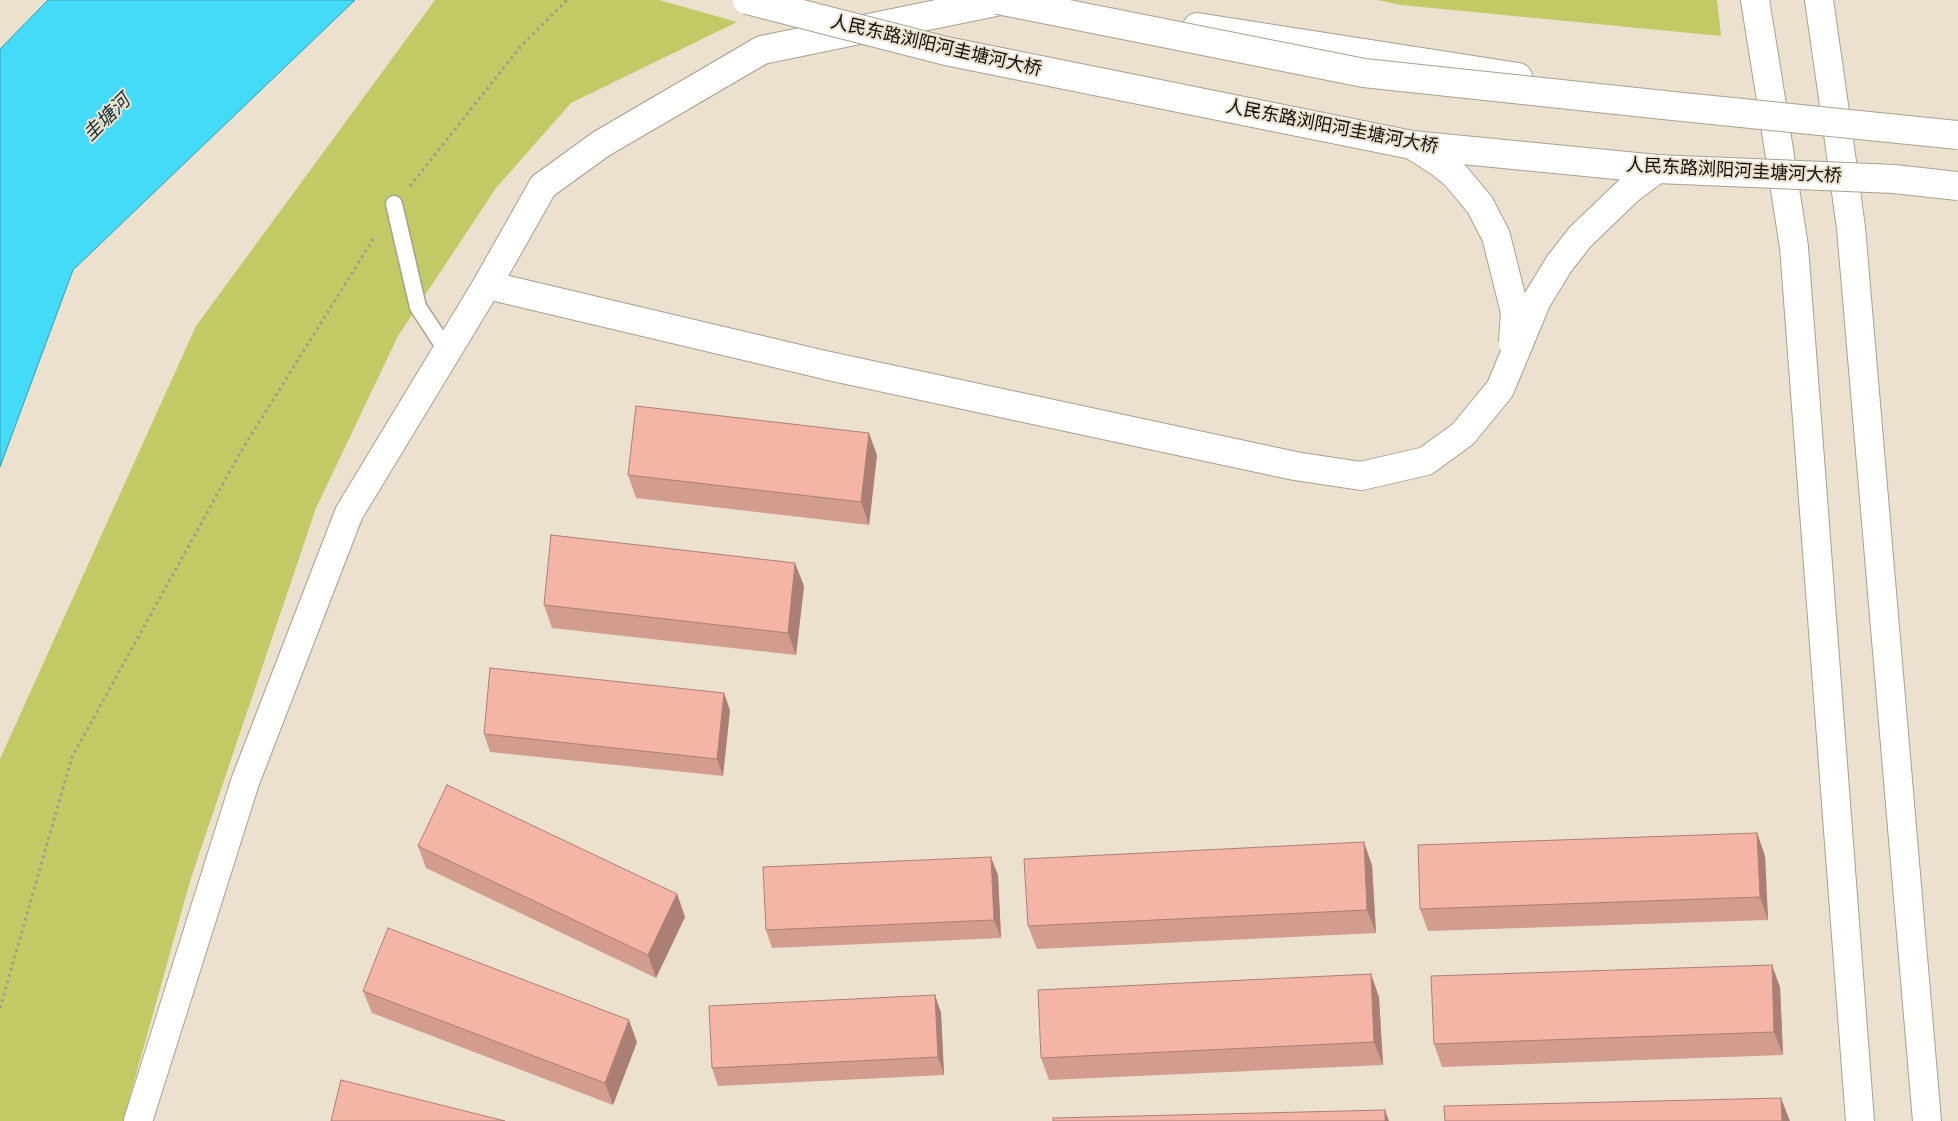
<!DOCTYPE html>
<meta charset="utf-8">
<style>
body{margin:0}
canvas{display:block;background:#ebe1ce}
</style>
<canvas width="1958" height="1121"></canvas>
<script>
const c = document.querySelector('canvas').getContext('2d');
c.lineJoin = 'round';
function paint(path, color) { c.fillStyle = color; c.fill(path, 'evenodd'); }
const toPath = rows => new Path2D(rows.map(r => 'M' + r).join(''));
function stroke(path, color, width, dash) { c.strokeStyle = color; c.lineWidth = width; c.lineCap = dash ? 'butt' : 'round'; c.setLineDash(dash || []); c.stroke(path); }
function write(font, color, halo, rows, align = 'center') {
  c.font = font + ' Figtree,"Noto Sans SC",sans-serif'; c.lineWidth = 4; c.setLineDash([]); c.textBaseline = 'middle'; c.strokeStyle = halo; c.fillStyle = color; for (const [text, x, y, turn = 0] of rows) {
    c.save(); c.translate(x, y); c.rotate((+turn || 0) * Math.PI / 180); c.textAlign = isNaN(turn) ? turn : align; if (halo) c.strokeText(text, 0, 0); c.fillText(text, 0, 0); c.restore();
  }
}
const green = toPath([
 [435,0,659,0,737,22,571,103,496,188,398,336,316,508,191,878,123,1121,0,1121,0,759,196,326],
 [1377,0,1717,0,1721,36,1401,5]
]);
const water = toPath([
 [48,0,355,0,73,270,0,467,0,49,48,0]
]);
const path = toPath([
 [410,186,521,46,567,0],
 [0,1008,72,757,240,453,375,236]
]);
const lane = toPath([
 [394,204,418,307,447,351]
]);
const street = toPath([
 [1755,0,1774,118],
 [1819,0,1837,126]
]);
const secondary = toPath([
 [1197,27,1518,77],
 [1774,118,1794,247,1860,1121],
 [1837,126,1851,228,1927,1121],
 [487,285,829,366],
 [138,1121,245,782,349,513,487,285,543,186,601,144,762,50,1005,0]
]);
const secondaryBridge = toPath([
 [1412,145,1440,163,1455,175,1480,205,1496,236,1515,312,1513,343],
 [829,366,1295,466,1361,476,1426,461,1463,434,1500,389,1537,300,1559,264,1580,237,1630,189,1657,169]
]);
const primaryBridge = toPath([
 [747,0,946,51,1412,145,1657,169,1894,179,1958,186],
 [998,0,1364,73,1673,106,1958,135]
]);
const wall = toPath([
 [877,455,869,525,636,498,628,475],
 [804,586,796,655,552,628,544,605],
 [730,710,723,776,490,752,484,734],
 [1757,833,1765,856,1768,920,1428,931,1420,909],
 [418,846,677,894,685,917,656,978,426,868],
 [1372,865,1376,933,1037,949,1028,926],
 [998,875,1001,938,772,948,766,930],
 [1780,987,1783,1055,1442,1067,1434,1044],
 [363,991,637,1042,613,1105,372,1013],
 [935,995,941,1013,944,1075,718,1086,712,1068],
 [1379,997,1383,1065,1049,1080,1041,1058]
]);
const shadedWall = toPath([
 [869,433,877,455,869,525,861,502],
 [795,563,804,586,796,655,788,633],
 [724,693,730,710,723,776,717,759],
 [1757,833,1765,856,1768,920,1760,897],
 [1364,842,1372,865,1376,933,1367,910],
 [991,857,998,875,1001,938,994,920],
 [677,894,685,917,656,978,648,955],
 [1772,965,1780,987,1783,1055,1774,1032],
 [1371,974,1379,997,1383,1065,1374,1042],
 [935,995,941,1013,944,1075,938,1057],
 [629,1020,637,1042,613,1105,605,1083],
 [1781,1098,1790,1121,1782,1121],
 [1385,1110,1389,1121,1385,1121]
]);
const building = toPath([
 [636,406,869,433,861,502,628,475,636,406],
 [551,535,795,563,788,633,544,605,551,535],
 [490,668,724,693,717,759,484,734,490,668],
 [447,785,677,894,648,955,418,846,447,785],
 [1757,833,1760,897,1420,909,1418,845,1757,833],
 [1364,842,1367,910,1028,926,1024,859,1364,842],
 [991,857,994,920,766,930,763,867,991,857],
 [388,928,629,1020,605,1083,363,991,388,928],
 [1772,965,1774,1032,1434,1044,1431,976,1772,965],
 [1371,974,1374,1042,1041,1058,1038,990,1371,974],
 [935,995,938,1057,712,1068,709,1006,935,995],
 [341,1080,505,1121,331,1121,341,1080],
 [1781,1098,1782,1121,1445,1121,1444,1106,1781,1098],
 [1385,1110,1385,1121,1053,1121,1053,1118,1385,1110]
]);
const streetNames = [
 ["人民东路浏阳河圭塘河大桥",936,46,13],
 ["人民东路浏阳河圭塘河大桥",1332,127,11],
 ["人民东路浏阳河圭塘河大桥",1734,171,3]
];
const waterNames = [
 ["圭塘河",107,118,-45]
];
paint(green, '#c2ca66');
paint(water, '#44dbfa');
stroke(water, '#349db1', 1);
stroke(lane, '#a9a08e', 19);
stroke(street, '#a9a08e', 30);
stroke(secondary, '#a9a08e', 30);
stroke(path, '#a29a8c', 3, [2.5, 4]);
stroke(lane, '#fff', 16);
stroke(street, '#fff', 28);
stroke(secondary, '#fff', 28);
stroke(secondaryBridge, '#a9a08e', 30, []);
stroke(primaryBridge, '#a9a08e', 30, []);
stroke(secondaryBridge, '#fff', 28);
stroke(primaryBridge, '#fff', 28);
paint(wall, '#d29c8f');
paint(shadedWall, '#ab7f74');
paint(building, '#f4b5a6');
stroke(building, '#ab7f74', 1);
write('18px', '#100c07', '#ebe1ce', streetNames);
write('italic 19px', '#172f35', '#ebe1ce', waterNames);
</script>
